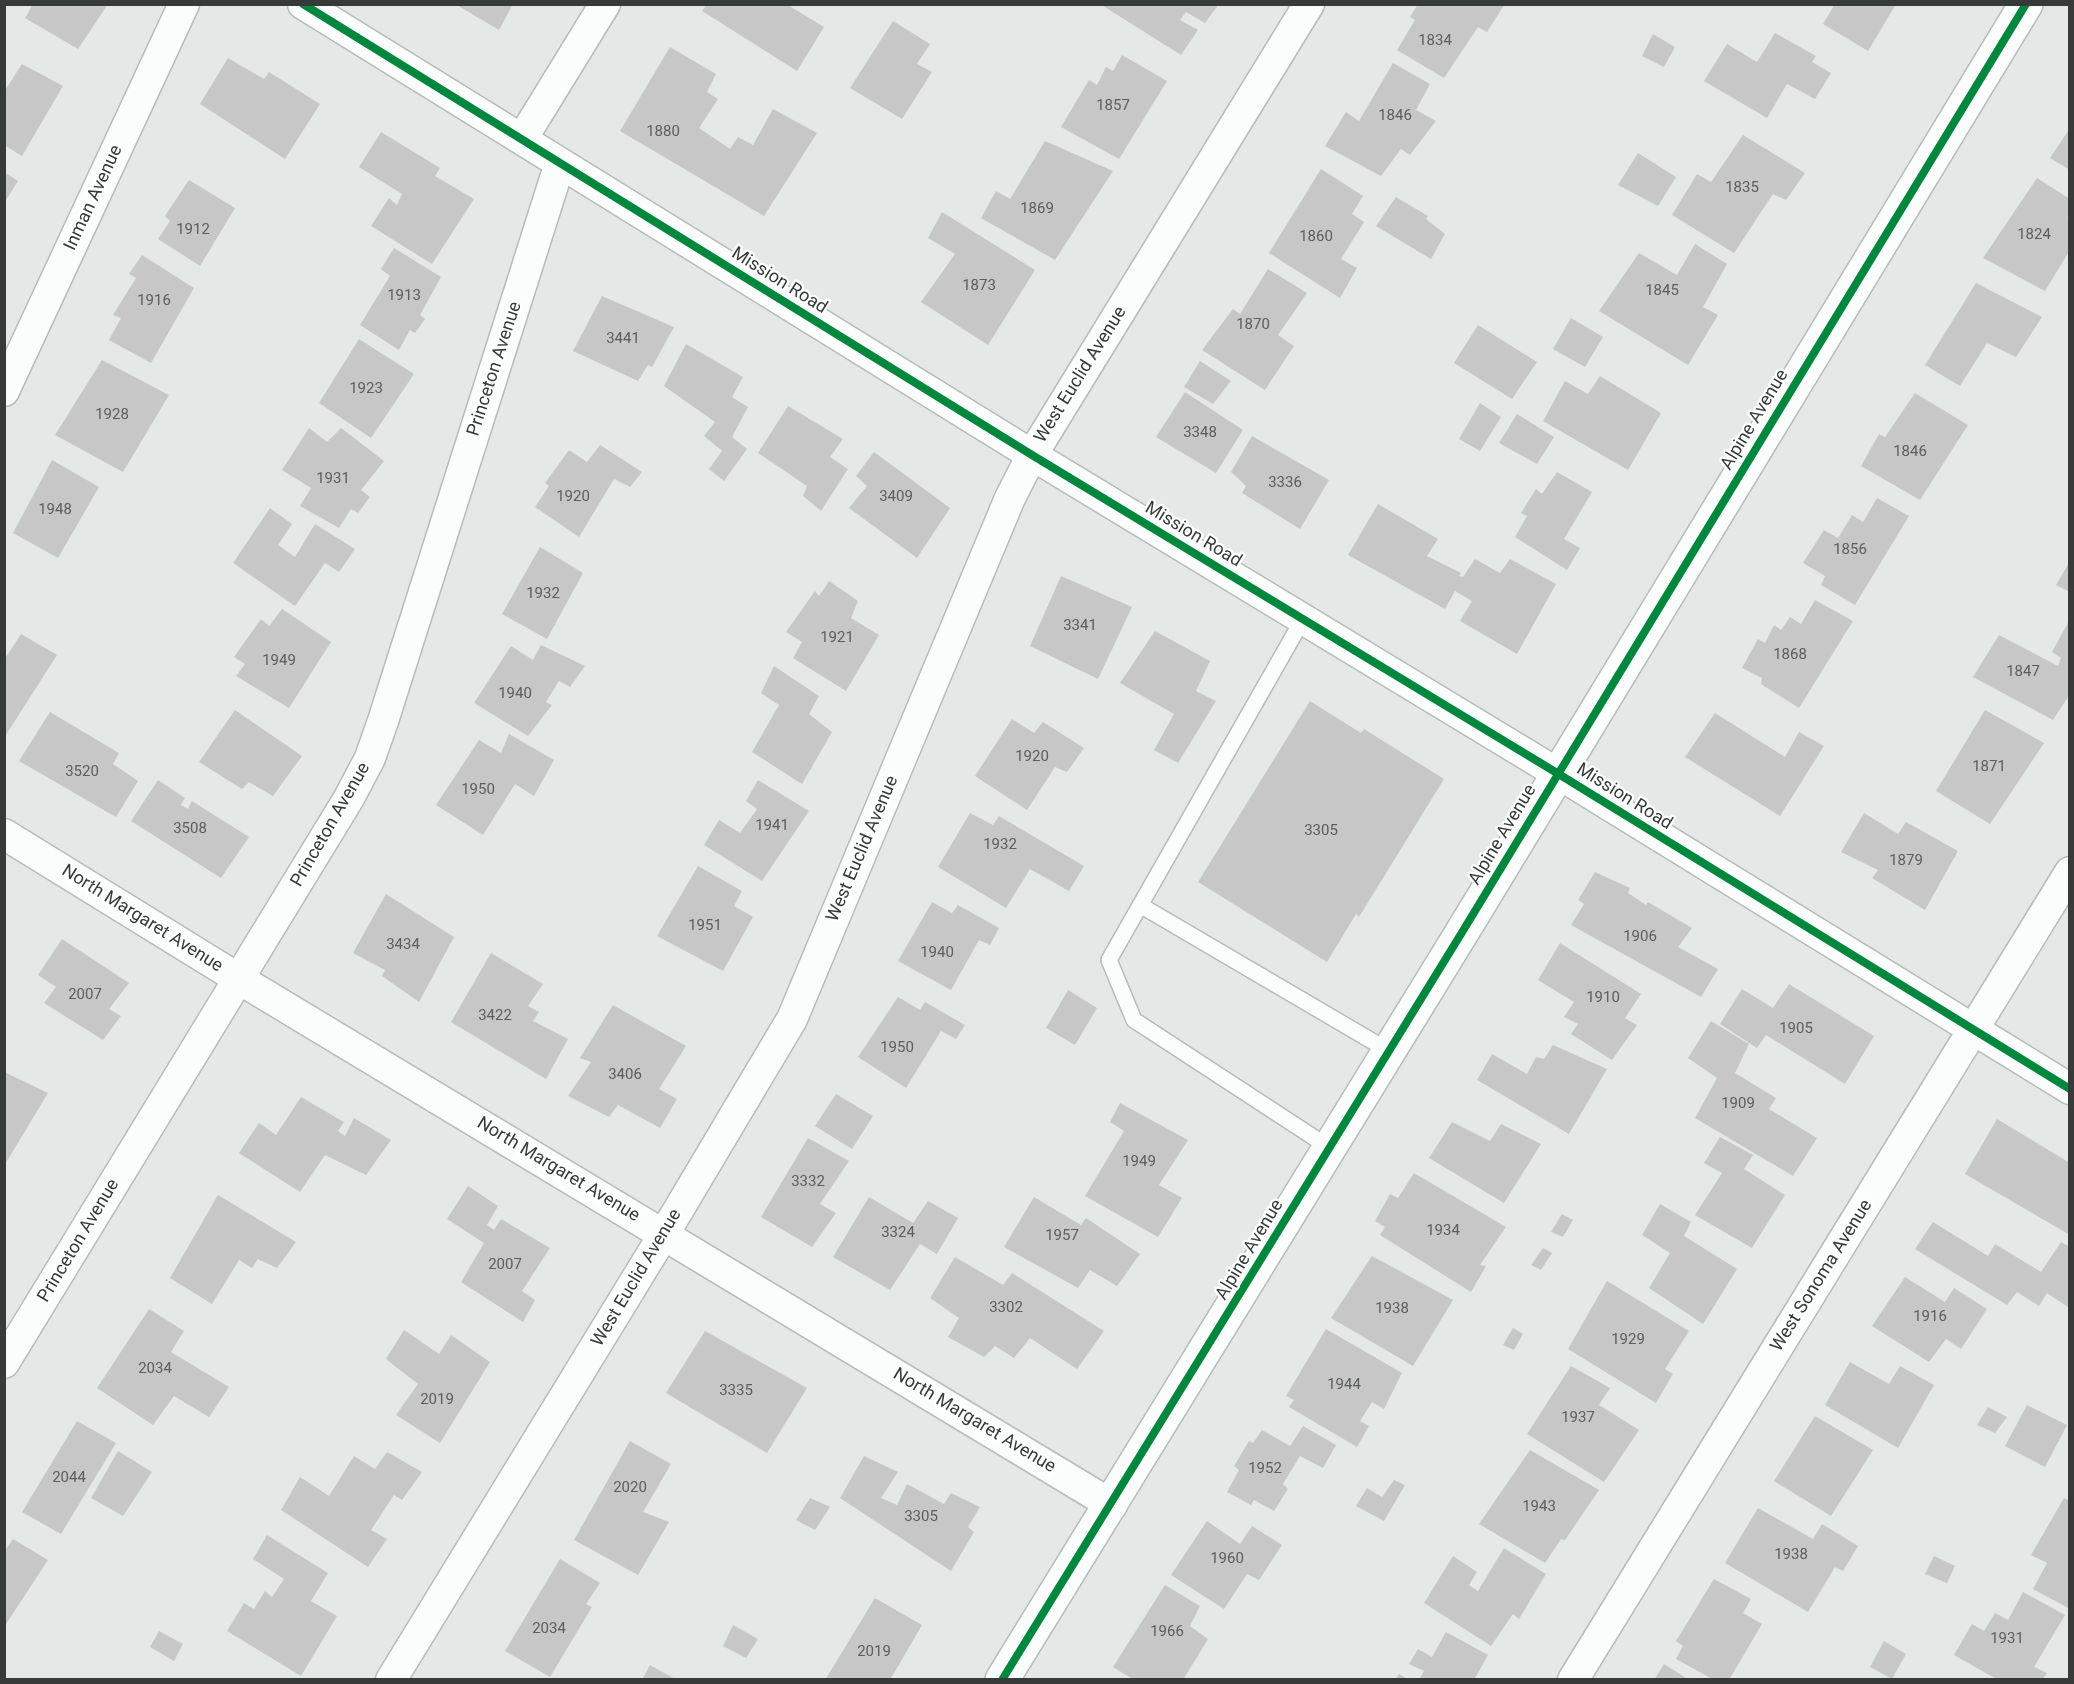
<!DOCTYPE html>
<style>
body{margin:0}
#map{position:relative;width:2074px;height:1684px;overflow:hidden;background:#e4e9e8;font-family:Roboto,sans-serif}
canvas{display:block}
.frame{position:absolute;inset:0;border:6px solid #363b3a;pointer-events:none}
</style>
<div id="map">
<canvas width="2074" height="1684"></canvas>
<div class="frame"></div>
</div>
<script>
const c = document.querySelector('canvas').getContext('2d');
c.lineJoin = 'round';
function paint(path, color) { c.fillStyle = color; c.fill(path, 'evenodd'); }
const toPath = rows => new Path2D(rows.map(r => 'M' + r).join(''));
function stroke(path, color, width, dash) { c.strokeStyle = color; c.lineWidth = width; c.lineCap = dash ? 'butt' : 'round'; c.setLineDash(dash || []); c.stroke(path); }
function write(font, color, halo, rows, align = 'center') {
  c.font = font + ' Roboto,sans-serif'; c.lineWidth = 4.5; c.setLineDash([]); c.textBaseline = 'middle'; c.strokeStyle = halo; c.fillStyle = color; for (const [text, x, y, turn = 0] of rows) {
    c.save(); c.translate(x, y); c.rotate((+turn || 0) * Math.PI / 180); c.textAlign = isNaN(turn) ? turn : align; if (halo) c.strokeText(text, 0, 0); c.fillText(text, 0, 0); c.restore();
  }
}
const building = toPath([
 [33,4,108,4,78,49,25,18],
 [455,4,513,4,499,30],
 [1100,4,1219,4,1205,23,1186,12,1180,20,1198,30,1181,55],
 [1418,4,1505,4,1487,32,1478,27,1444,78,1397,50,1415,20,1410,17],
 [1835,4,1896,4,1868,51,1823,24],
 [706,5,788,5,824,27,797,71,702,11],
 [893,21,930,44,917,64,932,72,902,119,850,88],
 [1775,33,1816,56,1812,62,1831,73,1815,99,1787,84,1767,118,1704,81,1727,44,1757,62],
 [1653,34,1675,47,1664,67,1642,56],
 [670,47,716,74,707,92,718,99,699,128,730,149,738,137,753,145,773,109,817,133,764,216,620,131],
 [1122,55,1167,81,1119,159,1061,127,1089,80,1097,85,1106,67,1113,71],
 [228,58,264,79,269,72,320,104,285,159,200,104],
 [1393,63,1430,84,1416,110,1436,121,1410,155,1401,149,1381,176,1325,146,1346,112,1359,121],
 [22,64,63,86,22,156,4,145,4,92],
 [2070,128,2070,170,2050,158],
 [381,132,440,168,435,176,474,199,432,264,371,226,389,198,397,205,402,194,359,167],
 [1743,135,1805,173,1786,200,1773,194,1734,253,1672,215,1697,174,1711,182],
 [1045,141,1113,171,1055,260,981,218,996,191,1010,199],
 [1638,153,1676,177,1658,206,1618,185],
 [1321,169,1363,196,1352,214,1364,222,1341,259,1357,268,1340,298,1269,253],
 [4,172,18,181,4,203],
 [2037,178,2070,199,2070,215,2067,218,2070,220,2070,250,2045,291,1983,258],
 [189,180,235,208,200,266,158,239,170,221,165,216],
 [1396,197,1428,216,1426,219,1445,234,1431,259,1376,226],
 [942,212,1035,270,988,345,921,302,955,254,928,238],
 [1695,244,1727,264,1703,307,1718,315,1688,365,1599,311,1639,253,1677,275],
 [394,248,441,277,420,315,425,319,415,333,410,330,399,350,360,325,390,276,381,269],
 [142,255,194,288,151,363,109,340,121,318,113,315,136,278,129,274],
 [1268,269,1307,293,1278,335,1294,346,1265,390,1202,350,1233,309,1240,314],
 [1976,283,2042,317,2016,357,1987,343,1960,386,1925,365],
 [602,296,674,327,652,367,648,365,638,381,573,351],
 [1571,318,1603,337,1585,367,1553,349],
 [1478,325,1537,362,1512,399,1454,363],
 [359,339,414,374,371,438,319,403],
 [686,344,743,377,732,397,748,407,732,437,747,449,724,481,709,469,722,451,704,436,715,422,664,386],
 [102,360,169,395,123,472,55,435],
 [1200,361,1231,381,1213,404,1184,387],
 [1600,376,1661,413,1628,470,1543,421,1565,381,1588,394],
 [1185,392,1243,430,1216,473,1156,437],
 [1915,393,1968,425,1920,500,1861,466,1879,434,1885,437],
 [1480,403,1501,417,1480,451,1459,439],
 [788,406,843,439,830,457,848,469,821,511,803,496,807,486,758,453],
 [1517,414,1554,437,1537,464,1499,443],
 [309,428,327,442,341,428,384,461,361,490,370,497,358,513,351,509,339,528,300,506,311,488,282,470],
 [1252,436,1329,480,1300,529,1242,493,1246,486,1231,472],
 [600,445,642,472,630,487,614,479,579,537,535,507,549,486,545,483,569,450,587,462],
 [874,452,950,508,917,558,849,508,867,486,856,476],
 [52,460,99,487,58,558,13,533],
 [1557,472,1592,492,1564,539,1580,548,1567,570,1515,537,1527,516,1521,513,1536,489,1542,494],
 [1877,498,1909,516,1855,605,1821,585,1825,576,1803,563,1824,530,1838,538,1852,515,1863,522],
 [1378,504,1438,539,1427,556,1461,573,1459,576,1463,577,1475,559,1500,573,1510,559,1556,584,1517,654,1460,621,1472,601,1455,591,1445,609,1348,555],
 [270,508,292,524,278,545,295,557,315,524,355,549,339,572,325,563,295,606,233,563],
 [540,547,583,573,547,639,502,614],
 [2070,561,2070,592,2056,585],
 [1061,576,1132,607,1098,679,1030,646],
 [829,581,858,601,851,618,879,635,846,691,793,658,802,642,786,632,815,591,819,596],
 [1815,600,1853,621,1799,708,1761,684,1762,678,1742,668,1758,639,1765,643,1774,625,1781,630,1790,617,1801,624],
 [282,609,331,642,289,708,236,676,245,664,234,657,261,619,269,626],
 [2070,619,2070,694,2053,720,1973,677,1999,635,2058,666,2061,658,2052,652],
 [1155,631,1210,661,1196,691,1216,701,1178,763,1154,750,1174,714,1120,683],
 [21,634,57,655,4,738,4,660],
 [541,645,585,666,570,687,559,681,546,702,552,705,528,736,474,703,511,646,533,660],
 [774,666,819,696,809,714,832,732,802,784,752,752,779,705,761,693],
 [1310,701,1361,733,1364,729,1444,779,1359,917,1356,914,1327,962,1198,882],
 [235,710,302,756,273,796,249,782,242,789,199,762],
 [1985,710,2044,743,1990,824,1936,791],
 [50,712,119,753,113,764,138,781,116,817,19,761],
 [1715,713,1785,757,1799,732,1824,746,1780,816,1685,757],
 [1012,719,1034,733,1043,722,1084,748,1067,772,1055,767,1027,810,975,776],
 [509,734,554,760,534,796,515,784,483,835,436,805,479,740,501,753],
 [158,780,185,798,181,805,188,809,192,801,249,837,221,878,131,821],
 [758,780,809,811,762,881,704,845,719,820,740,833,757,809,746,801],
 [970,813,993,825,999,816,1084,866,1069,891,1030,869,1006,908,938,867],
 [1864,813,1898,834,1906,822,1958,851,1925,910,1872,878,1878,870,1841,852],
 [698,866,742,891,734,906,753,917,723,971,657,936],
 [1595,872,1630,888,1628,893,1646,905,1648,902,1692,928,1678,947,1718,969,1701,997,1571,925,1584,904,1578,900],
 [386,894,454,937,419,1002,382,976,385,970,353,953],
 [932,902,952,913,958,905,999,928,990,945,979,940,951,990,898,961],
 [62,939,129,983,109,1009,121,1016,103,1040,44,1003,56,987,38,975],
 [1560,943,1641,994,1625,1018,1637,1025,1612,1060,1571,1034,1578,1024,1564,1017,1574,1002,1538,980],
 [491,953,543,984,528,1006,539,1012,533,1021,568,1039,546,1079,451,1022],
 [1789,984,1874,1036,1845,1084,1766,1035,1757,1048,1720,1024,1742,989,1773,1008],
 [1068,990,1097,1008,1075,1045,1046,1028],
 [898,997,920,1010,925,1002,965,1025,956,1039,941,1031,906,1088,858,1057],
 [613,1005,686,1046,659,1089,677,1099,660,1128,618,1105,609,1117,568,1096,591,1062,580,1058],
 [1711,1021,1749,1044,1735,1073,1776,1098,1769,1109,1817,1138,1793,1176,1695,1118,1717,1078,1688,1058],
 [1553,1045,1607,1069,1569,1134,1477,1080,1492,1054,1527,1074,1536,1057,1544,1059],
 [4,1072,48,1093,4,1166],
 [836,1094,873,1116,852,1149,815,1126],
 [301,1097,344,1122,338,1131,345,1136,354,1118,391,1140,366,1175,325,1155,300,1192,239,1153,259,1123,276,1135],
 [1120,1103,1188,1140,1159,1185,1182,1198,1158,1237,1085,1196,1124,1131,1110,1122],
 [1997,1119,2070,1163,2070,1235,1965,1174],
 [1452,1122,1490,1141,1501,1124,1541,1144,1504,1203,1429,1158],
 [1720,1137,1753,1155,1744,1169,1785,1195,1752,1248,1695,1215,1722,1173,1704,1163],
 [808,1138,849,1161,820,1204,836,1213,812,1247,761,1217],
 [1414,1173,1506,1227,1480,1265,1486,1266,1471,1292,1380,1235,1385,1227,1375,1221,1390,1194,1398,1198],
 [468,1186,498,1206,487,1225,494,1230,501,1219,550,1248,522,1291,535,1300,523,1322,461,1282,484,1243,447,1219],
 [218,1195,296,1242,277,1268,258,1259,252,1268,239,1260,212,1304,170,1278],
 [869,1197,913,1223,928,1201,958,1218,937,1254,920,1244,890,1290,833,1257],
 [1034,1197,1081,1225,1086,1218,1140,1254,1117,1286,1090,1270,1078,1288,1004,1247],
 [1660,1204,1691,1222,1684,1236,1737,1269,1703,1324,1649,1288,1670,1253,1642,1235],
 [1562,1214,1573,1220,1563,1237,1551,1232],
 [1933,1222,1988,1256,1995,1244,2041,1272,2061,1242,2070,1247,2070,1306,2068,1307,2047,1293,2039,1306,2017,1292,2007,1305,1915,1249],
 [1543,1248,1552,1253,1541,1270,1531,1265],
 [1372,1256,1453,1300,1413,1366,1331,1318],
 [955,1257,1003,1285,1012,1273,1104,1331,1077,1369,1030,1338,1014,1358,995,1346,984,1357,948,1337,959,1318,930,1298],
 [1905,1277,1945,1302,1954,1288,1987,1309,1961,1349,1946,1339,1929,1362,1872,1326],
 [1607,1281,1689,1331,1665,1369,1673,1374,1656,1403,1568,1349],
 [149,1309,184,1331,171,1352,229,1387,209,1417,174,1396,153,1425,97,1388],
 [1513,1328,1523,1334,1514,1350,1503,1345],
 [1326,1329,1402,1373,1384,1409,1372,1402,1360,1421,1369,1426,1357,1447,1289,1407,1294,1400,1286,1396],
 [404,1330,439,1354,451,1335,490,1362,440,1443,396,1415,418,1384,386,1359],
 [705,1331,807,1388,767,1453,666,1393],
 [1850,1362,1889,1384,1900,1366,1934,1385,1898,1448,1825,1405],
 [1571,1366,1610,1388,1599,1405,1639,1430,1604,1482,1527,1434],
 [2027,1405,2067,1425,2045,1467,2005,1446],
 [1988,1407,2007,1417,1995,1433,1977,1425],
 [1815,1416,1873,1450,1831,1516,1774,1481],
 [77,1421,116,1443,61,1534,22,1512],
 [1303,1426,1336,1445,1323,1468,1300,1456,1283,1484,1288,1489,1274,1511,1254,1500,1251,1505,1227,1492,1239,1470,1234,1466,1249,1441,1253,1443,1262,1430,1290,1446],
 [630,1441,671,1464,643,1512,669,1522,638,1575,574,1540],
 [1530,1450,1599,1490,1565,1540,1561,1539,1545,1563,1479,1524],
 [118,1451,152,1472,123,1516,91,1498],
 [387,1452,422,1472,402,1500,394,1495,371,1530,387,1539,368,1567,281,1510,300,1477,329,1496,354,1456,375,1469],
 [864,1456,898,1472,881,1498,897,1505,907,1484,944,1504,951,1493,980,1507,968,1527,974,1532,951,1571,840,1498],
 [1394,1480,1405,1485,1384,1521,1356,1506,1367,1488,1382,1497],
 [810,1498,830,1507,815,1530,796,1520],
 [2064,1498,2070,1501,2070,1609,2033,1589,2047,1563,2031,1555],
 [1758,1508,1813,1539,1822,1524,1858,1546,1843,1571,1835,1567,1808,1612,1725,1563],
 [1207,1521,1240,1544,1252,1526,1282,1545,1259,1580,1247,1574,1224,1609,1171,1575],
 [267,1535,328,1573,311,1601,337,1616,301,1676,227,1631,244,1603,254,1609,265,1591,272,1597,284,1579,253,1559],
 [13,1539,48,1560,4,1627,4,1552],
 [1504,1548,1546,1574,1519,1619,1513,1614,1491,1646,1424,1603,1453,1556,1477,1572,1469,1585,1478,1591],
 [1934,1556,1955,1566,1947,1583,1925,1574],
 [560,1559,600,1583,586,1604,592,1607,550,1677,505,1651],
 [1714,1579,1751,1599,1743,1613,1762,1624,1729,1680,1714,1680,1676,1659,1683,1646,1676,1641],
 [1165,1585,1200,1606,1190,1626,1208,1639,1183,1680,1134,1680,1113,1667],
 [2023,1592,2065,1615,2034,1667,2047,1673,2042,1680,1998,1680,1954,1655,1972,1624,1984,1631,1995,1613,2008,1620],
 [875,1598,922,1625,890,1680,825,1680],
 [733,1625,758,1639,746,1658,723,1646],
 [159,1631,183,1644,174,1661,150,1647],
 [1446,1632,1488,1655,1474,1680,1419,1680,1424,1671,1409,1664,1418,1649,1432,1657],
 [1884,1641,1906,1654,1892,1679,1870,1667],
 [1664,1664,1689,1680,1654,1680],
 [650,1665,677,1680,642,1680],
 [1399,1674,1409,1680,1395,1680]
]);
const service = toPath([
 [1303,619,1109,960,1134,1020,1330,1148],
 [1140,905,1389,1051]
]);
const minor = toPath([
 [303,4,1032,455,1557,773,2070,1089],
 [522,139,605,4],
 [4,391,184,4],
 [4,834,239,979,1112,1505],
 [4,1363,349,798,370,758,383,721,560,163],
 [391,1680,664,1234,792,1019,1010,498,1032,455,1309,4],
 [1573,1680,2070,872]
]);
const tertiary = toPath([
 [1002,1680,1461,934,2026,4]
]);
const cycleway = toPath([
 [303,4,1032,455,1557,773,2070,1089],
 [1002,1680,1461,934,2026,4]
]);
const numberNames = [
 ["1834",1435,41],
 ["1857",1113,106],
 ["1846",1395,116],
 ["1880",663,132],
 ["1835",1742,188],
 ["1869",1037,209],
 ["1912",193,230],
 ["1824",2034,235],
 ["1860",1316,237],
 ["1873",979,286],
 ["1845",1662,291],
 ["1913",404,296],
 ["1916",154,301],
 ["1870",1253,325],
 ["3441",623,339],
 ["1923",366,389],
 ["1928",112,415],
 ["3348",1200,433],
 ["1846",1910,452],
 ["1931",333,479],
 ["3336",1285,483],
 ["1920",573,497],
 ["3409",896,497],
 ["1948",55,510],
 ["1856",1850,550],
 ["1932",543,594],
 ["3341",1080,626],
 ["1921",837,638],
 ["1868",1790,655],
 ["1949",279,661],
 ["1847",2023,672],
 ["1940",515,694],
 ["1920",1032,757],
 ["1871",1989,767],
 ["3520",82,772],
 ["1950",478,790],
 ["1941",772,826],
 ["3508",190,829],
 ["3305",1321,831],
 ["1932",1000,845],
 ["1879",1906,861],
 ["1951",705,926],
 ["1906",1640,937],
 ["3434",403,945],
 ["1940",937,953],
 ["2007",85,995],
 ["1910",1603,998],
 ["3422",495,1016],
 ["1905",1796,1029],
 ["1950",897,1048],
 ["3406",625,1075],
 ["1909",1738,1104],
 ["1949",1139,1162],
 ["3332",808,1182],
 ["1934",1443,1231],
 ["3324",898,1233],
 ["1957",1062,1236],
 ["2007",505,1265],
 ["3302",1006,1308],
 ["1938",1392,1309],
 ["1916",1930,1317],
 ["1929",1628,1340],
 ["2034",155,1369],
 ["1944",1344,1385],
 ["3335",736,1391],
 ["2019",437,1400],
 ["1937",1578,1418],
 ["1952",1265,1469],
 ["2044",69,1478],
 ["2020",630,1488],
 ["1943",1539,1507],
 ["3305",921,1517],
 ["1938",1791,1555],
 ["1960",1227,1559],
 ["2034",549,1629],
 ["1966",1167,1632],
 ["1931",2007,1639],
 ["2019",874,1652]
];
const streetNames = [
 ["Inman Avenue",94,198,-65],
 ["Mission Road",779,281,32],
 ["Princeton Avenue",495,369,-72],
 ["West Euclid Avenue",1081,375,-58],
 ["Alpine Avenue",1755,420,-59],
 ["Mission Road",1193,535,31],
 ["Mission Road",1624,797,32],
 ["Princeton Avenue",331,825,-60],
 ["Alpine Avenue",1503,835,-59],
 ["West Euclid Avenue",863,849,-67],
 ["North Margaret Avenue",142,919,32],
 ["North Margaret Avenue",558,1170,31],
 ["Princeton Avenue",79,1241,-59],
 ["Alpine Avenue",1250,1250,-59],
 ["West Sonoma Avenue",1822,1276,-58],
 ["West Euclid Avenue",637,1278,-59],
 ["North Margaret Avenue",974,1421,31]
];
paint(building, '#c7c7c7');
stroke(service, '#b7bbba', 18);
stroke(minor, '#b7bbba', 33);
stroke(tertiary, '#b7bbba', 36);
stroke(service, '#fbfcfc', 15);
stroke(minor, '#fbfcfc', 30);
stroke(tertiary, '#fbfcfc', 33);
stroke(cycleway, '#00873e', 8);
write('15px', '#5a5e5d', null, numberNames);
write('18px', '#363b3a', '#fff', streetNames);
</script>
